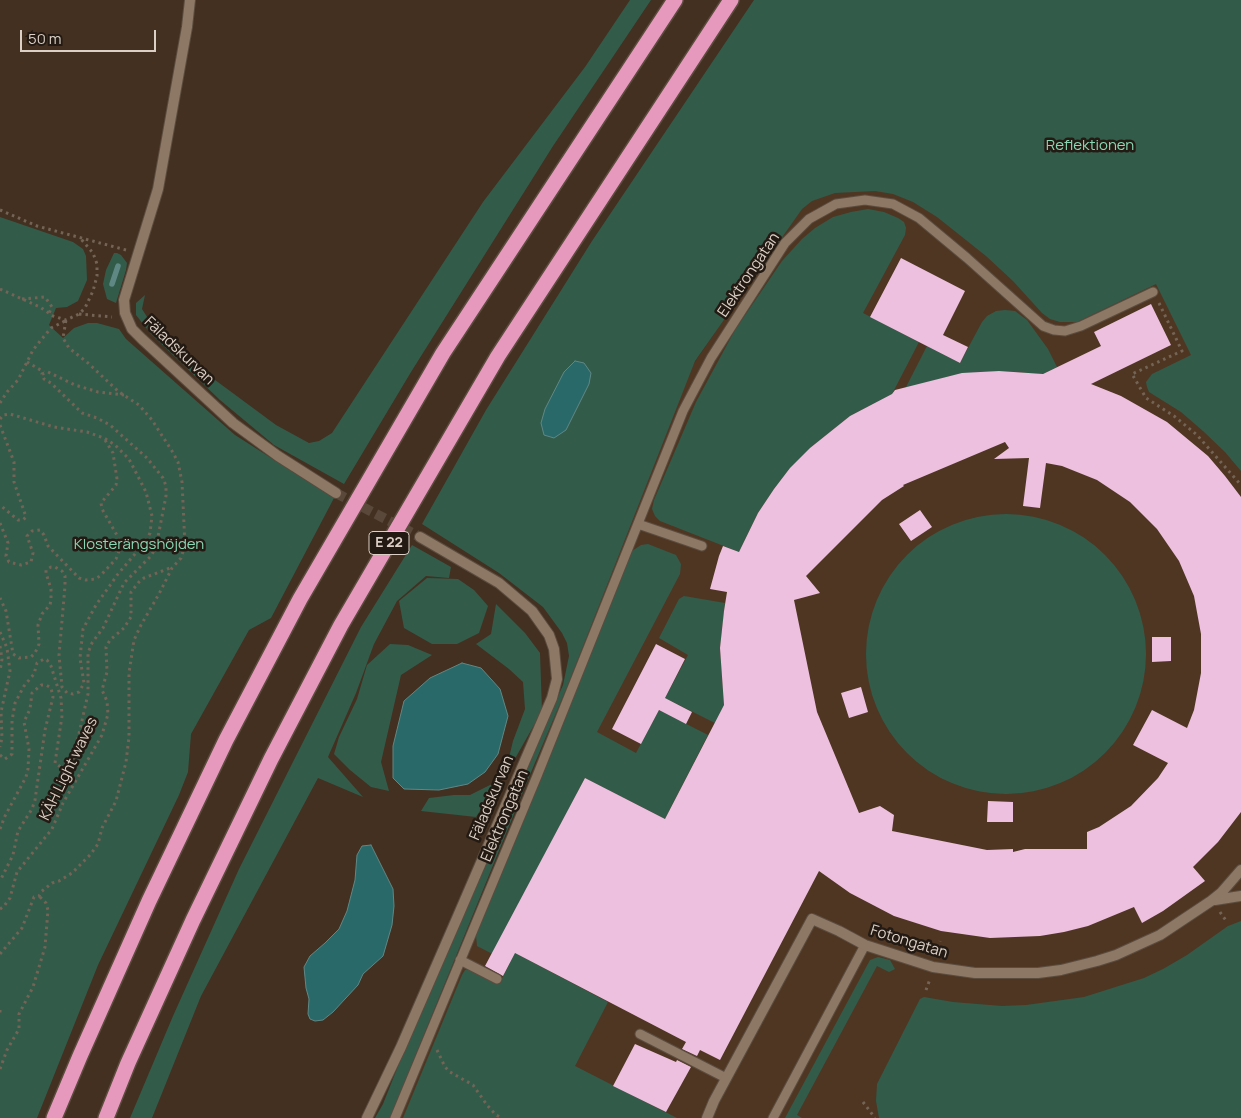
<!DOCTYPE html>
<meta charset="utf-8">
<style>
body{margin:0}
#map{position:relative;width:1241px;height:1118px;overflow:hidden;background:#433021;font-family:Manrope,sans-serif}
canvas{display:block}
.scale{position:absolute;left:20px;top:30px;width:136px;height:22px;box-sizing:border-box;border:2px solid #dcd0c6;border-top:0;padding-left:6px;font-size:15px;line-height:18px;white-space:nowrap;color:#dcd0c6;-webkit-text-stroke:4px #231a13;paint-order:stroke}
</style>
<div id="map">
<canvas width="1241" height="1118"></canvas>
<div class="scale">50 m</div>
</div>
<script>
const c = document.querySelector('canvas').getContext('2d');
c.lineJoin = 'round';
function paint(path, color) { c.fillStyle = color; c.fill(path, 'evenodd'); }
const toPath = rows => new Path2D(rows.map(r => 'M' + r).join(''));
function stroke(path, color, width, dash) { c.strokeStyle = color; c.lineWidth = width; c.lineCap = dash ? 'butt' : 'round'; c.setLineDash(dash || []); c.stroke(path); }
function write(font, color, halo, rows, align = 'center') {
  c.font = font + ' Manrope,sans-serif'; c.lineWidth = 5; c.setLineDash([]); c.textBaseline = 'middle'; c.strokeStyle = halo; c.fillStyle = color; for (const [text, x, y, turn = 0] of rows) {
    c.save(); c.translate(x, y); c.rotate((+turn || 0) * Math.PI / 180); c.textAlign = isNaN(turn) ? turn : align; if (halo) c.strokeText(text, 0, 0); c.fillText(text, 0, 0); c.restore();
  }
}
const built = toPath([
 [945,0,1241,0,1241,1118,396,1118,692,366]
]);
const green = toPath([
 [630,0,651,0,553,146,411,372,344,484,274,445,220,400,151,334,136,315,136,303,145,295,142,309,149,320,184,357,276,425,309,443,319,441,332,433,483,202,585,67],
 [754,0,1241,0,1241,471,1225,452,1203,431,1181,412,1149,392,1147,387,1146,382,1152,374,1191,355,1156,284,1077,322,1060,322,1050,319,1042,313,1013,281,986,256,937,217,913,202,893,194,875,191,835,193,812,201,802,209,695,361,567,687,529,777,390,1118,375,1118,383,1104,414,1026,563,685,569,656,567,643,562,633,543,607,499,573,422,524,486,410,592,241],
 [868,209,884,212,898,218,904,222,906,228,905,235,863,313,919,342,892,394,850,416,810,448,790,468,774,489,758,513,739,552,660,521,655,516,652,509,654,500,696,402,735,330,782,261,802,239,815,228,833,217,851,212],
 [0,217,73,242,83,249,86,256,87,280,78,301,67,307,56,308,49,325,63,338,74,328,88,323,97,323,119,329,126,339,235,435,334,498,271,618,249,630,191,734,188,772,179,795,98,965,37,1118,0,1118],
 [114,253,117,253,121,255,127,263,126,270,116,303,107,299,103,284,106,270],
 [1005,310,1015,311,1027,320,1048,349,1057,367,1043,374,999,371,950,376,905,389,927,346,960,363,982,322,987,316,996,311],
 '866 654a140 140 0 1 1 280 0a140 140 0 1 1-280 0Z',
 [648,544,676,555,681,564,680,574,597,732,636,753,659,710,708,735,665,819,585,778,498,944,608,1002,575,1066,677,1118,403,1118,462,975,465,970,469,970,499,984,510,963,477,946,476,935,632,551,641,545],
 [412,545,451,567,449,578,426,576,397,601,374,644,356,693,328,757,363,797,318,778,201,996,152,1118,130,1118,173,1016,239,869,361,627],
 [427,578,458,579,474,590,488,606,479,633,457,644,432,644,404,628,399,601],
 [684,596,725,603,720,648,724,705,715,723,665,698,688,655,659,638,679,599],
 [496,604,525,633,540,653,542,711,504,778,513,741,525,709,523,682,509,669,476,644,491,634],
 [390,644,408,645,432,655,401,675,381,762,389,791,371,787,350,770,334,754,339,737,357,699,367,665],
 [500,780,476,817,421,811,429,798,454,795,470,795],
 [1241,921,1241,1118,879,1118,876,1101,877,1084,920,999,924,997,953,1002,1002,1006,1026,1005,1084,997,1144,978,1163,969,1187,955,1228,926],
 [878,957,890,960,895,969,889,972,877,966,797,1115,802,1118,785,1118,870,960]
]);
const water = toPath([
 [575,361,584,363,591,373,589,384,566,430,554,438,544,435,541,423,545,409,564,372,575,361],
 [462,663,481,668,500,689,508,716,498,754,485,772,468,784,439,790,404,789,393,778,393,746,404,701,430,678,462,663],
 [371,845,393,889,394,906,392,925,383,956,363,974,358,985,333,1012,323,1020,315,1021,310,1019,308,1014,309,999,306,988,304,967,310,956,325,943,339,929,347,911,355,880,357,855,362,846,371,845]
]);
const stream = toPath([
 [112,284,118,266]
]);
const building = toPath([
 [901,258,965,291,943,335,968,347,960,363,870,317],
 [1151,304,1171,345,1091,384,1121,396,1167,422,1208,456,1225,476,1241,497,1241,812,1218,842,1193,867,1205,881,1163,911,1142,923,1134,907,1088,926,1064,932,1040,936,990,938,941,931,894,916,850,893,819,871,720,1060,700,1050,697,1056,682,1049,686,1042,515,953,503,976,485,966,585,778,665,819,724,705,720,648,724,611,727,592,710,589,719,556,723,546,739,552,758,513,774,489,790,468,810,448,850,416,892,394,895,390,962,373,999,371,1043,374,1101,346,1094,332],
 [1005,442,1009,448,994,459,1029,458,1023,506,1040,508,1046,463,1062,466,1097,480,1130,502,1157,529,1179,561,1194,596,1201,634,1201,673,1194,710,1187,728,1152,710,1133,745,1168,763,1158,778,1131,806,1099,827,1087,832,1087,849,1025,849,1013,852,1013,849,987,850,892,831,894,815,880,806,859,813,817,712,794,600,820,593,806,576,882,500,904,486,903,485],
 [920,510,932,527,911,541,899,524],
 [1152,637,1171,637,1171,661,1152,662],
 [656,644,685,659,665,698,692,712,686,724,659,710,641,744,612,729],
 [861,687,868,712,849,718,841,693],
 [988,801,1013,802,1013,822,987,822],
 [635,1044,676,1062,677,1060,691,1067,666,1112,613,1086]
]);
const streetTunnel = toPath([
 [336,493,420,537]
]);
const path = toPath([
 [0,210,37,226,126,250],
 [0,289,40,307,53,316,66,320,79,314,85,308,93,291,97,276,97,264,93,253,81,239],
 [22,299,45,297,52,307,49,313],
 [1159,303,1182,351,1132,374,1146,398,1174,416,1197,435,1241,485],
 [79,314,112,317],
 [27,362,44,372],
 [0,403,7,392,18,380,33,350,41,340,51,328,65,321],
 [0,419,3,415,10,414,54,427,87,432,104,438,115,445,129,459,146,492,152,516,150,533,146,541,118,574,96,605,83,629,80,658,84,683,79,692,73,694,67,693,62,687,59,655,65,586,65,576,62,571,55,567,51,567,46,570,46,573,51,589,51,600,50,605,42,614,38,625,39,644,35,653,31,657,19,658,13,654,6,611,0,598],
 [0,425,14,462,14,482,26,517,23,520,18,520,0,505],
 [0,523,8,543,6,556,9,562,21,565,31,562,33,553,27,536,32,531,40,530,44,535,48,546,79,578,86,580,95,579,100,576,116,559,119,551,120,543,118,537,102,509,101,503,116,485,117,479,113,453,105,440],
 [0,632,7,648,10,671,1,712,2,738,0,747],
 [0,646,2,659,0,671],
 [0,755,5,759,12,754,12,721,15,703,24,686,34,674,37,663,44,659,47,660,51,666,61,698,62,716,55,763,62,768,70,764,73,760,88,694,88,653,92,643,103,628,124,583,151,556,156,547,166,496,166,486,163,478,147,458,110,425,97,418,82,413,51,383,44,379,42,374,48,372,75,385,98,392,124,395],
 [0,829,5,816,26,777,28,769,29,749,24,722,30,709,32,693,41,685,46,685,51,688,53,697,45,730,35,800,32,809,18,831,13,855,0,881],
 [0,909,4,906,10,898,17,872,52,829,63,803,102,735,108,714,107,701,102,690,107,672,106,647,110,640,124,628,131,617,131,592,139,582,144,578,170,568],
 [1220,912,1227,922],
 [0,954,22,928,34,897,39,896,41,892,52,883,59,881,72,873,90,855,98,844,102,828,116,801,126,762,129,737,129,673,134,640,141,625,159,594,172,568,181,558,185,545,182,482,178,462,172,451,152,420,139,405,119,392,88,363,69,348,63,338,66,320],
 [937,954,940,941],
 [926,990,930,979],
 [0,1010,0,1014],
 [437,1050,445,1067,450,1072,473,1085,487,1105,496,1115,502,1118],
 [0,1069,7,1050,19,1029,19,1014,33,987,45,947,48,910,46,903,39,896],
 [863,1102,875,1118]
]);
const lane = toPath([
 [638,524,702,546],
 [460,960,497,979],
 [640,1034,726,1078],
 [395,1118,537,776,683,411,711,358,785,243,809,219,836,204,865,200,893,204,919,218,967,258,1043,326,1054,330,1065,331,1081,326,1153,292],
 [773,1118,865,945]
]);
const street = toPath([
 [190,0,187,27,158,189,124,300,125,313,132,329,142,339,233,423,278,456,336,493],
 [1215,900,1241,896],
 [367,1118,401,1047,458,916,552,698,557,679,554,649,549,635,532,611,499,583,420,537],
 [707,1118,714,1101,812,919,839,931,865,945,933,967,975,973,1038,973,1061,970,1097,961,1116,955,1160,935,1211,901,1221,893,1241,870]
]);
const highway = toPath([
 [54,1118,80,1056,149,901,226,740,300,599,443,353,675,0],
 [106,1118,128,1063,193,920,271,759,341,625,498,356,731,0]
]);
const shields = [
 [389,543,40]
];
const shieldNames = [
 ["E 22",389,543]
];
const parkNames = [
 ["Reflektionen",1090,146],
 ["Klosterängshöjden",139,545]
];
const streetNames = [
 ["Elektrongatan",749,275,-56],
 ["Fäladskurvan",179,351,44],
 ["KÄH Light waves",69,769,-64],
 ["Fäladskurvan",492,798,-67],
 ["Elektrongatan",505,816,-67],
 ["Fotongatan",909,942,17]
];
paint(built, '#4f3622');
paint(green, '#335b4a');
paint(water, '#2a6969');
stroke(water, '#5f8885', 1);
stroke(stream, '#5f8885', 5.5);
paint(building, '#ecc0de');
stroke(streetTunnel, '#5a483a', 10, [10, 5]);
stroke(lane, '#5b4c3e', 11);
stroke(street, '#5b4c3e', 12);
stroke(highway, '#5b4c3e', 18);
stroke(path, '#746456', 3, [2.5, 4]);
stroke(lane, '#8d7765', 9);
stroke(street, '#8d7765', 10);
stroke(highway, '#e798bd', 15);
for (const [x, y, w] of shields) { const box = new Path2D(); box.roundRect(x - w / 2, y - 11.5, w, 23, 4); c.fillStyle = '#231a13'; c.fill(box); stroke(box, '#dcd0c6', 1); }
write('bold 14px', '#dcd0c6', null, shieldNames);
write('15px', '#89d8b5', '#231a13', parkNames);
write('15px', '#dcd0c6', '#231a13', streetNames);
</script>
